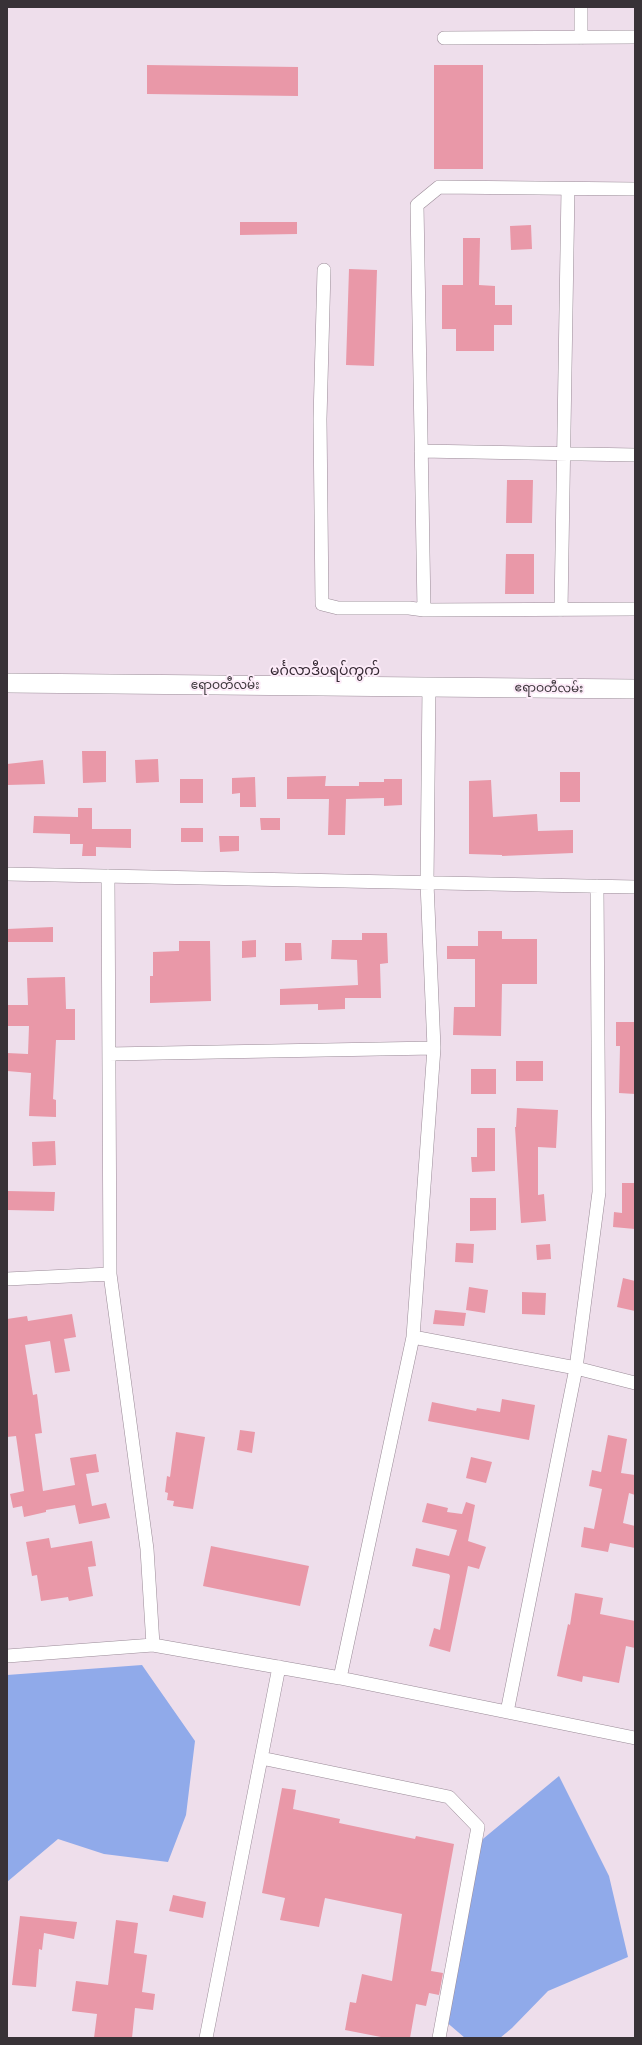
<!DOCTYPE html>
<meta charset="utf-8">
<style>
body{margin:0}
#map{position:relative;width:642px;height:2045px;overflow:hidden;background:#eedeeb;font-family:"Playfair Display",serif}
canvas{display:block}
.frame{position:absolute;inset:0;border:8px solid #383237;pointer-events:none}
</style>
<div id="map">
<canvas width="642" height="2045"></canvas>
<div class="frame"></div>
</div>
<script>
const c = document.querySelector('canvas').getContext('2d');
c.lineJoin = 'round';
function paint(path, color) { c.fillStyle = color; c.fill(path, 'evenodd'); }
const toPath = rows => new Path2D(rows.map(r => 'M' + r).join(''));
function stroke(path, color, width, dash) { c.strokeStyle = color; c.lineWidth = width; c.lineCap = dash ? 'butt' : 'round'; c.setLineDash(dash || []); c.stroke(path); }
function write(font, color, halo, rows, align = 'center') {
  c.font = font + ' "Playfair Display","Noto Sans Myanmar",serif'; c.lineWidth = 4; c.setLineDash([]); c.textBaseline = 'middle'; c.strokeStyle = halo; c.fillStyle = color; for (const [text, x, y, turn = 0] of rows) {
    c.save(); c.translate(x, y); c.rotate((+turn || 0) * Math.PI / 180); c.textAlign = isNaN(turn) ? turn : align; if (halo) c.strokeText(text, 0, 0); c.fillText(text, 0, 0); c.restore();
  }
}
const water = toPath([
 [142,1665,195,1741,186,1815,168,1862,104,1854,58,1839,7,1882,7,1675],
 [559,1776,609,1876,628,1957,548,1991,512,2028,500,2038,465,2038,444,2020,478,1843]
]);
const building = toPath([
 [147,65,298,67,298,96,147,94],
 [434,65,483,65,483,169,434,169],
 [240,222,297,222,297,234,240,235],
 [531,225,532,249,511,250,510,226],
 [463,238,480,238,479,285,495,286,495,305,512,305,512,325,494,325,494,351,456,351,456,329,442,329,442,285,463,285],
 [349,269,377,270,374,366,346,365],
 [507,480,533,480,532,523,506,523],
 [506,554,534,554,534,594,505,594],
 [82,751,106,751,106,782,83,783],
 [158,759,159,782,136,783,135,760],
 [43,760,45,784,7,785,7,764],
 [560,772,580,772,580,802,560,802],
 [326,776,325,786,359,786,359,782,384,782,384,779,402,779,402,805,384,806,384,798,346,799,345,835,328,835,329,799,287,799,287,777],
 [255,777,256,807,240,807,240,793,232,794,232,778],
 [180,779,203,779,203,803,180,803],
 [491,780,493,817,537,814,538,831,573,830,573,853,502,856,502,855,469,854,469,781],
 [78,808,92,808,92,829,131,829,131,848,96,847,96,856,82,856,83,844,70,844,70,834,33,833,34,816,78,817],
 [260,818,280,818,280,830,261,830],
 [181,828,203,828,203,842,181,842],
 [219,836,239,836,239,851,220,852],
 [53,927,53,942,7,942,7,929],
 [478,931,502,931,502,939,537,939,537,984,502,984,501,1036,453,1035,454,1007,475,1007,475,959,447,959,447,946,478,946],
 [362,933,387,933,388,963,380,964,381,998,345,998,345,1009,318,1010,318,1004,280,1005,280,989,358,985,357,960,331,959,332,940,362,940],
 [256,940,256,957,242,958,242,941],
 [179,941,210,941,211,1001,150,1003,150,976,153,976,153,952,179,951],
 [285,943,301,943,302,960,285,961],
 [65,977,66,1009,75,1009,75,1040,56,1040,53,1099,56,1100,56,1117,29,1116,31,1073,7,1071,7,1053,28,1054,29,1026,7,1026,7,1005,28,1005,27,978],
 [616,1022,635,1022,635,1094,619,1093,620,1046,616,1046],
 [516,1061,543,1061,543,1081,516,1081],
 [471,1069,496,1069,496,1094,471,1094],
 [517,1108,558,1110,556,1148,538,1147,538,1195,544,1194,546,1221,521,1223,515,1127,516,1127],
 [477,1128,495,1128,495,1171,472,1172,471,1157,477,1157],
 [55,1141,56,1165,33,1166,32,1142],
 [622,1183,635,1183,635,1229,613,1227,614,1212,622,1213],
 [7,1191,55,1192,54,1211,7,1210],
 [470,1198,496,1198,496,1230,470,1231],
 [456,1243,474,1244,473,1263,455,1262],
 [550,1244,551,1259,537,1260,536,1245],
 [623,1278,635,1281,635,1311,617,1307],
 [469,1287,488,1290,485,1313,466,1310],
 [522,1292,546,1293,545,1315,522,1314],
 [435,1310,466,1313,464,1326,433,1324],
 [72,1314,76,1337,64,1339,70,1371,55,1373,50,1341,25,1345,33,1395,37,1394,42,1433,35,1434,43,1491,75,1485,70,1458,96,1454,99,1472,86,1474,92,1506,106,1503,110,1518,79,1524,75,1505,46,1510,46,1512,24,1517,22,1506,13,1508,10,1494,24,1491,16,1436,7,1437,7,1319,27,1316,28,1321],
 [502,1399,535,1405,529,1440,428,1421,432,1402,476,1411,477,1408,500,1412],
 [240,1430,255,1432,252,1453,237,1450],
 [176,1432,205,1437,193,1509,173,1506,174,1501,167,1500,168,1493,165,1492,167,1476,170,1477],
 [608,1435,627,1439,621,1473,635,1475,635,1495,629,1493,623,1523,635,1526,635,1548,610,1543,608,1552,581,1547,584,1527,594,1529,602,1489,589,1486,592,1470,601,1472],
 [471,1457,492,1462,486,1483,466,1478],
 [466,1502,475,1505,468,1541,486,1547,479,1569,468,1566,450,1652,429,1646,434,1628,440,1630,450,1576,449,1574,412,1566,416,1548,449,1556,457,1530,422,1522,427,1503,448,1508,447,1512,462,1514],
 [49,1538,51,1548,92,1541,96,1566,88,1567,93,1596,69,1601,68,1597,41,1601,37,1575,32,1576,26,1542],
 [211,1546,309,1566,300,1606,203,1586],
 [575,1593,603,1598,600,1614,635,1621,635,1648,626,1646,619,1683,583,1676,582,1682,557,1676,568,1624,570,1625],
 [282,1788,296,1790,293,1809,340,1819,339,1823,415,1839,416,1836,454,1844,431,1971,443,1973,439,1995,429,1993,426,2006,416,2004,410,2038,386,2038,345,2030,350,2002,356,2003,362,1974,392,1981,402,1914,325,1898,319,1927,280,1920,285,1898,262,1893],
 [173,1895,206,1902,203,1918,169,1911],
 [20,1916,77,1922,74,1939,44,1933,42,1950,39,1949,36,1987,12,1985],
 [116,1920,138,1923,134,1953,147,1955,142,1992,155,1994,153,2010,135,2008,132,2038,94,2038,97,2014,72,2011,76,1981,108,1985]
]);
const street = toPath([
 [444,38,635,37],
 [581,38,581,7],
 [635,189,439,187,417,205,424,610,635,609],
 [324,270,320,419,322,604,338,608,409,608,424,610],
 [421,451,635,455],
 [561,610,568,189],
 [7,874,635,887],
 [108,876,110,1274,147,1549,153,1645],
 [109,1054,434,1048],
 [7,1279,110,1274],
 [413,1337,576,1368,635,1383],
 [7,1656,153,1645,340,1678,635,1738],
 [340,1678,413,1337,434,1048,427,883,429,686],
 [507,1712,576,1368,599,1192,597,886],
 [261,1758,449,1797,478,1827,439,2038],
 [206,2038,279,1667]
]);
const secondary = toPath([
 [7,683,635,689]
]);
const streetNames = [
 ["ဧရာဝတီလမ်း",225,685],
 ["ဧရာဝတီလမ်း",549,688,1]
];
const quarterNames = [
 ["မင်္ဂလာဒီပရပ်ကွက်",325,671]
];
paint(water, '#90aaea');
paint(building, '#e998a8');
stroke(street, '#9a8b97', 14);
stroke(secondary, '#9a8b97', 20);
stroke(street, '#fff', 13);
stroke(secondary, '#fff', 19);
write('12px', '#383237', '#fcebf8', streetNames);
write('14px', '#342832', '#fcebf8', quarterNames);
</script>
